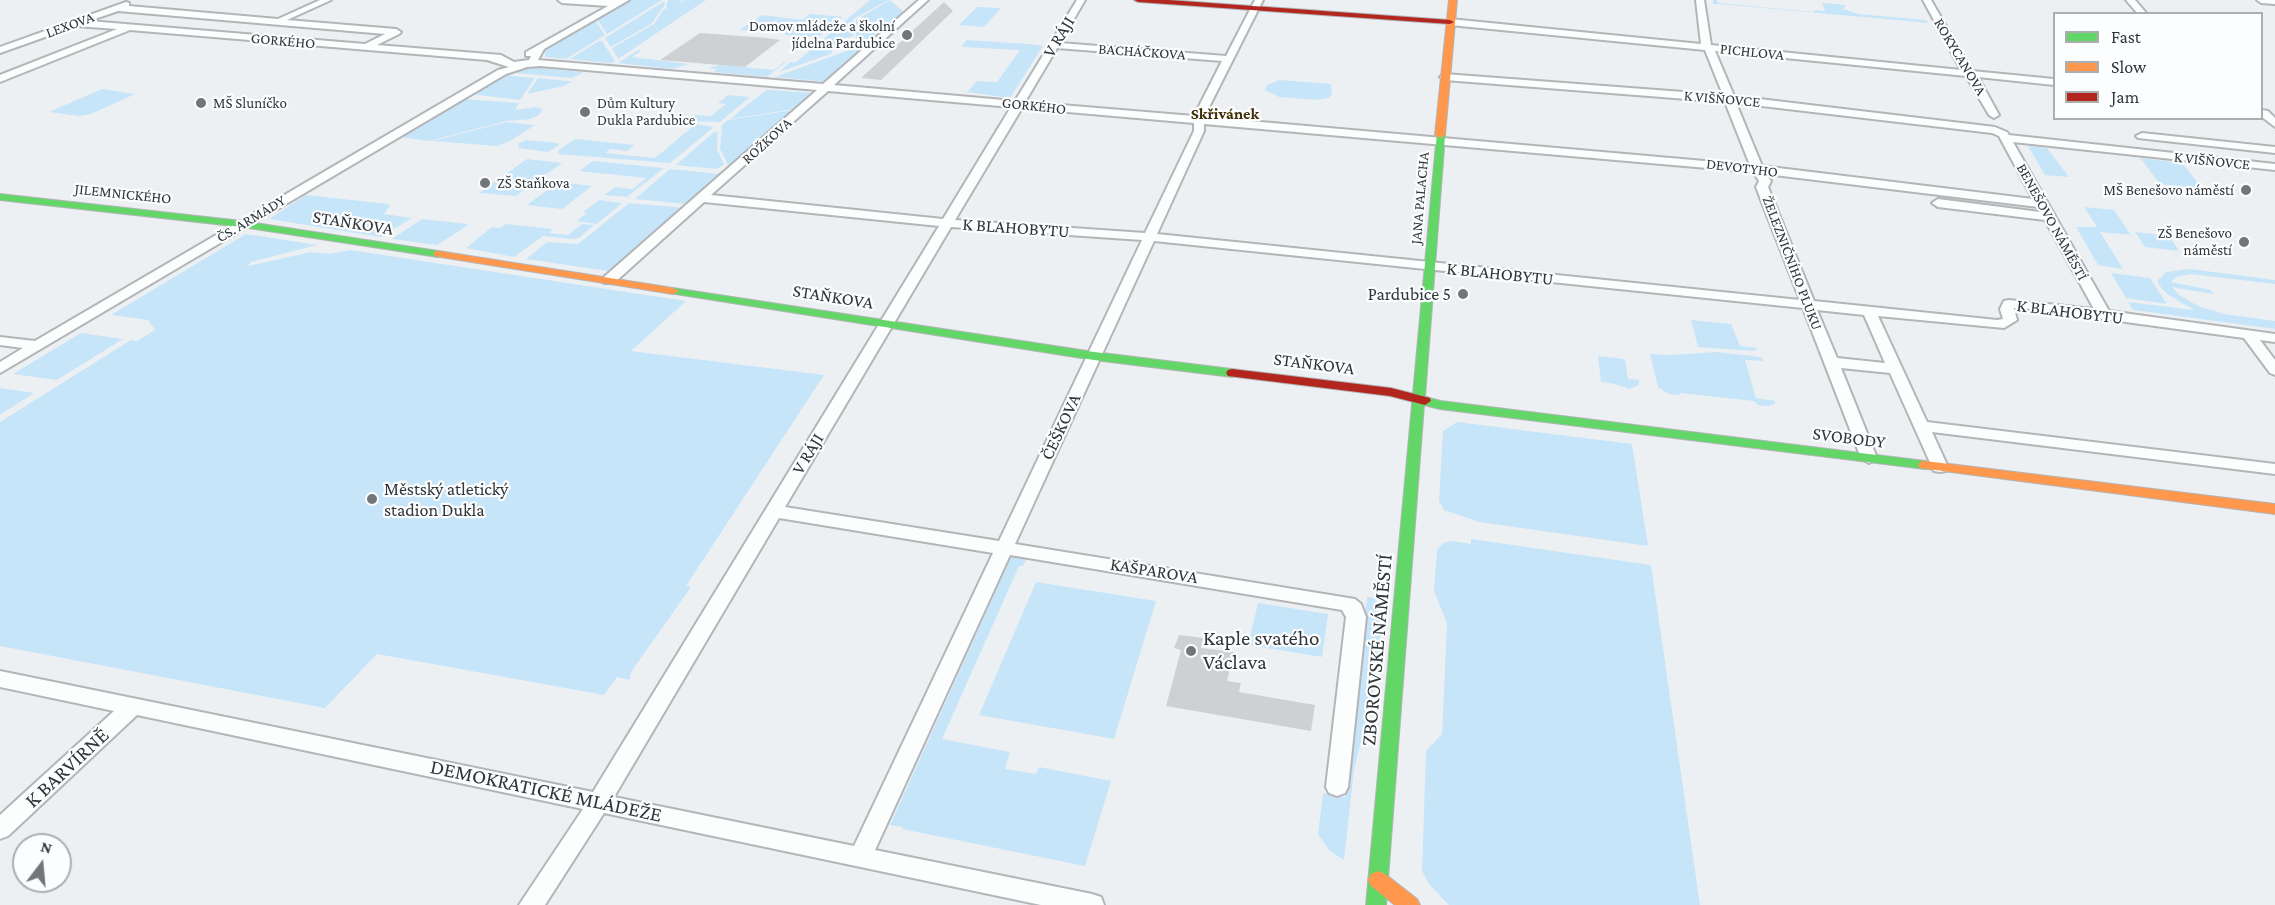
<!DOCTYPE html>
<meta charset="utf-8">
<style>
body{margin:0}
#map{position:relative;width:2275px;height:905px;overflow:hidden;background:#edf0f3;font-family:"Crimson Pro",serif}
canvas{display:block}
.legend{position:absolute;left:2053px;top:12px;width:210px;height:108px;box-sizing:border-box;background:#fcfdfe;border:2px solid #abadae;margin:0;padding:8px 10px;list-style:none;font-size:18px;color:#323537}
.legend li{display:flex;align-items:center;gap:12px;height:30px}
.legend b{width:30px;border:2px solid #abadae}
.north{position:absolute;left:12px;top:833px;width:60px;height:60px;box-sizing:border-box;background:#fcfdfe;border:2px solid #abadae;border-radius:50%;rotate:16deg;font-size:16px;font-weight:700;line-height:24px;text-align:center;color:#323537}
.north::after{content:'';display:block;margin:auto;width:21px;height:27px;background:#737679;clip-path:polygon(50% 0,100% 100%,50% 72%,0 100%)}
</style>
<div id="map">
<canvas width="2275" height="905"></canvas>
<ul class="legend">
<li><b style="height:8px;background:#63d668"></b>Fast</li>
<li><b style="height:8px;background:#ff974d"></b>Slow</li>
<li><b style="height:8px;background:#b3261e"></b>Jam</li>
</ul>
<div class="north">N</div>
</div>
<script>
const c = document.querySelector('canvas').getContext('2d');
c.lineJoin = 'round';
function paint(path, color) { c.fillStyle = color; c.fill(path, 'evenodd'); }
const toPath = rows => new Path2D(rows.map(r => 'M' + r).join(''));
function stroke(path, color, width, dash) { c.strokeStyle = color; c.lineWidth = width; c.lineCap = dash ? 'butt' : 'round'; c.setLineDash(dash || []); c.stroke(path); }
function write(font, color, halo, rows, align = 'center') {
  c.font = font + ' "Crimson Pro",serif'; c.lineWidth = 4.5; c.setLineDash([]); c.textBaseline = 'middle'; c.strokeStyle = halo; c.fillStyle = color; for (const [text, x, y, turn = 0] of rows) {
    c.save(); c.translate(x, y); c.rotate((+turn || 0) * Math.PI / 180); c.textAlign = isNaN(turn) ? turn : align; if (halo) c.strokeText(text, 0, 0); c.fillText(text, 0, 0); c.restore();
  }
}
const green = toPath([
 [629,0,662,0,607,34,597,19],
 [668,0,682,0,677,6,684,0,706,0,618,59,612,48,654,24,664,9,668,8,666,7],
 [870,0,889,0,853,19,853,36,837,40,831,54,779,72,791,62,795,63],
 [890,0,904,12,868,41,856,41,856,20],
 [1713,0,1717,0,1718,3,1814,12,1814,10,1825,11,1822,3,1846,5,1843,9,1858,14,1925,20,1929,23,1719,4,1713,4],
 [663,2,665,2,664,6,651,24,611,47,605,38],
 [977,7,1001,8,984,27,959,25],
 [810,14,843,17,818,37,784,35,786,32,766,31,780,18,761,32,740,30,762,15,802,20],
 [595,20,605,35,566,59,545,57,545,53,541,53],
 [967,40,1028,44,1043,46,1010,98,967,92,977,81,997,82,1020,50,961,47],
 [599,41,602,41,615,61,610,63,570,59],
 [871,42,829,82,774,77,775,77],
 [638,50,641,51,632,57,689,64,672,69,618,63],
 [784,62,786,62,767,77,714,72,717,69,708,68,720,65,774,70],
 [531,67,581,72,583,73,572,78,514,73],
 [502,75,535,78,520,100,471,94],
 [538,78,568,81,572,81,564,86,527,94],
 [1279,80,1331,84,1332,94,1329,98,1314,100,1279,97,1265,90,1267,85],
 [102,89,135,94,91,114,79,116,49,112],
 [766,90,770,90,813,93,795,109,730,119],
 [728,95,750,97,720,122,689,121,696,115,711,116,726,104,718,103],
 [464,99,519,103,515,110,536,107,543,109,539,115,531,119,507,121,429,141,400,137],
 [794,110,729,167,720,149,722,125,728,120],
 [507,122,535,125,510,141,497,146,432,141],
 [696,124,714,127,670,163,558,154,559,150,575,139,635,145,627,151,610,149,605,153,655,158],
 [714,132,718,132,717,149,724,164,717,169,676,165],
 [526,140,557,143,559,145,548,152,518,148,519,143],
 [2028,146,2047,148,2069,177,2045,175],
 [2140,158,2182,163,2203,189,2160,184],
 [527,159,562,163,516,196,479,193],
 [593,161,664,168,627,197,604,195,615,187,633,189,646,178,579,171],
 [670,169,721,174,687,204,635,199],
 [558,182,592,186,562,209,527,205],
 [306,195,388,204,390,205,384,214,412,218,381,237,269,219],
 [599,200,622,203,597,224,576,221,587,213,583,212],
 [629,203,685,208,615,272,526,259,547,242,578,244],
 [2084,207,2114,210,2131,235,2100,232,2123,269,2098,265,2076,227,2097,227],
 [422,219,467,224,467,226,437,245,392,239],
 [506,224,553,229,549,233,568,235,582,224,594,225,579,238,572,239,543,236,514,257,466,248,492,227,500,228],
 [2135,232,2169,236,2179,251,2145,247],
 [246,234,317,245,251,262,248,266,311,252,330,254,350,250,686,301,631,351,824,375,686,586,691,587,631,672,630,680,617,677,604,695,377,654,325,708,0,646,0,422,131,340,137,341,155,330,148,320,111,315],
 [2190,269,2275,280,2275,284,2190,274,2176,277,2171,282,2211,290,2213,294,2172,287,2179,295,2198,306,2224,314,2275,321,2275,329,2133,310,2128,302,2194,310,2167,294,2159,285,2158,280,2166,272],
 [2111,273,2150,278,2167,304,2126,298],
 [1691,320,1731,324,1740,346,1758,348,1754,351,1698,347],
 [81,333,123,339,57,380,13,374],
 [1717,352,1761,357,1763,361,1745,360,1756,398,1775,401,1775,404,1767,406,1758,405,1754,401,1680,393,1679,395,1669,394,1658,387,1650,354,1671,355],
 [1598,356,1625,359,1628,379,1639,380,1639,385,1629,389,1615,384,1601,382],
 [0,388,34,393,0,415],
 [1457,422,1632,444,1648,546,1479,522,1444,510,1439,501,1443,431],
 [1471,539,1651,565,1700,905,1449,905,1429,884,1422,871,1426,751,1442,734,1447,623,1434,591,1437,550,1443,543,1451,541,1471,544],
 [1014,554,1029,554,1023,566,1019,566,942,739,1010,752,1005,769,1036,774,1039,767,1111,781,1085,866,902,829,903,827,890,825,1007,566,1002,565,1006,559],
 [1036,582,1156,601,1114,739,979,715],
 [1367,597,1375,598,1381,629,1376,679,1354,770,1344,860,1330,851,1318,834,1323,793,1345,797],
 [1258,603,1328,614,1322,657,1248,645]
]);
const building = toPath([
 [944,2,953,11,881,80,861,78],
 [700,33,768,38,780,40,745,67,660,60],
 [1179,635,1203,638,1201,648,1234,652,1227,681,1241,683,1239,692,1315,705,1311,731,1166,706,1181,650,1174,648]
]);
const street = toPath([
 [320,0,331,0,287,20,396,29,401,32,399,34,377,45,501,55,514,62,529,60,531,56,526,56,526,52,608,6,562,3,558,0,629,0,544,49,538,60,823,84,919,0,928,0,834,85,1015,101,1077,0,1085,0,1060,43,1226,56,1255,0,1263,0,1204,117,1750,165,1725,102,1445,80,1440,77,1445,74,1723,95,1705,50,1450,25,1445,22,1450,19,1701,44,1696,0,1704,0,1711,45,1961,70,1923,0,1931,0,1972,71,2054,79,2054,85,1978,77,1999,115,1994,118,1989,115,1966,76,1715,51,1734,96,1995,127,2007,132,2009,135,2275,164,2275,170,2013,142,2109,311,2275,334,2275,342,2260,340,2275,360,2275,375,2270,373,2244,338,2022,308,2014,308,2017,320,2004,328,1878,316,1927,422,2275,464,2275,474,1932,432,1948,467,1946,471,1940,472,1934,471,1932,467,1890,373,1841,368,1877,458,1869,463,1861,458,1803,308,1154,241,1015,544,1355,599,1361,604,1366,617,1348,787,1345,793,1337,796,1329,793,1326,787,1346,617,1342,610,1010,555,875,850,1092,894,1101,897,1104,905,1041,905,604,813,545,905,519,905,583,809,137,715,8,836,0,839,0,815,114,711,0,687,0,671,593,792,939,226,704,202,614,283,604,283,602,280,604,277,817,90,540,66,527,67,506,74,0,373,0,362,23,348,0,345,0,337,35,341,498,70,509,67,487,60,130,30,0,82,0,75,117,29,76,26,0,53,0,47,126,2,129,3,129,6,278,19,320,0],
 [118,11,385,34,365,44,89,21,118,11],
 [1057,48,1222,61,1194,116,1025,102,1057,48],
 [828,91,1011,107,943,219,711,195,828,91],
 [1736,103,1992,133,1999,136,2033,199,1762,166,1736,103],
 [1022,108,1194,123,1194,131,1145,233,955,220,1022,108],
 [1204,124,1753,172,1759,181,1756,187,1800,300,1157,234,1204,131,1204,124],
 [1766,174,2038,207,2040,212,1938,199,1932,203,1938,207,2045,220,2094,309,2009,300,2004,301,2000,309,2003,319,1997,320,1814,301,1768,187,1771,181,1766,174],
 [951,227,1142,240,999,541,785,507,951,227],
 [1817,310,1864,315,1885,363,1837,358,1817,310],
 [779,518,993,553,854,846,614,797,779,518],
 [2126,0,2135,0,2147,14,2138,14,2126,0],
 [2257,0,2275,0,2275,4,2261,3,2257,0],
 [2262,110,2268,111,2275,118,2275,127,2262,117,2262,110],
 [2142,133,2275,147,2275,153,2138,138,2136,136,2142,133]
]);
const fast = toPath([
 [1437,133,1445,135,1425,397,1441,401,1925,461,1932,465,1925,469,1440,409,1424,405,1386,905,1366,905,1437,133],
 [0,194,242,221,438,251,443,254,438,257,242,227,0,200,0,194],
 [673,288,1094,352,1232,369,1238,373,1232,377,1094,360,669,293,667,291,673,288]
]);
const slow = toPath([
 [1449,0,1457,0,1445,135,1440,138,1435,135,1449,0],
 [438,251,673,288,679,291,673,294,434,256,434,252,438,251],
 [1925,461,2275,504,2275,514,1920,468,1918,465,1920,462,1925,461],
 [1378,871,1385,874,1417,899,1420,905,1395,905,1371,886,1368,880,1371,874,1378,871]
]);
const jam = toPath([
 [1134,0,1168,0,1450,20,1454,22,1450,24,1138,2,1134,0],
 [1232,369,1391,388,1430,398,1431,401,1425,405,1390,396,1228,376,1226,373,1228,370,1232,369]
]);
const markers = [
 [907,35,6,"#737679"],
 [201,103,6,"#737679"],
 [585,112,6,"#737679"],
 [485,183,6,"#737679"],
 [2246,190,6,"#737679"],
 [2244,242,6,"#737679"],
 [1463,294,6,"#737679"],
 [372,499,6,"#737679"],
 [1191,651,6,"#737679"]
];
const farStreetnames = [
 ["LEXOVA",70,25,-20],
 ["GORKÉHO",283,41,5],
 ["BACHÁČKOVA",1142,52,4],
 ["PICHLOVA",1752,52,6],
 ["ROKYCANOVA",1960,57,59],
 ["K VIŠŇOVCE",1722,99,5],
 ["GORKÉHO",1034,106,6],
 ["ROŽKOVA",767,141,-42],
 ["K VIŠŇOVCE",2212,161,6],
 ["DEVOTYHO",1742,168,7],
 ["JILEMNICKÉHO",123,194,6],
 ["JANA PALACHA",1420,198,-85],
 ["ČS. ARMÁDY",251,219,-31],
 ["BENEŠOVO NÁMĚSTÍ",2052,222,61],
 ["ŽELEZNIČNÍHO PLUKU",1792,263,69]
];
const farPoinames = [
 ["Domov mládeže a školní",895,26],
 ["jídelna Pardubice",895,43],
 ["MŠ Sluníčko",213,103,"left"],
 ["Dům Kultury",597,103,"left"],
 ["Dukla Pardubice",597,120,"left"],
 ["ZŠ Staňkova",497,183,"left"],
 ["MŠ Benešovo náměstí",2234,190],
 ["ZŠ Benešovo",2232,233],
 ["náměstí",2232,250]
];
const farNeighbourhoodnames = [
 ["Skřivánek",1225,114]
];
const streetNames = [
 ["V RÁJI",1059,37,-59],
 ["STAŇKOVA",353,223,9],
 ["K BLAHOBYTU",1016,228,4],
 ["K BLAHOBYTU",1500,274,6],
 ["STAŇKOVA",833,297,9],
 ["K BLAHOBYTU",2070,312,7],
 ["STAŇKOVA",1314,364,7],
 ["ČEŠKOVA",1061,427,-65],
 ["SVOBODY",1849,438,7],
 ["V RÁJI",808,454,-59],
 ["KAŠPAROVA",1154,571,9]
];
const poiNames = [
 ["Pardubice 5",1451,294],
 ["Městský atletický",384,489,"left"],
 ["stadion Dukla",384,510,"left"]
];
const nearPoinames = [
 ["Kaple svatého",1203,639],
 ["Václava",1203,663]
];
const nearStreetnames = [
 ["ZBOROVSKÉ NÁMĚSTÍ",1377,650,-85],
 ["K BARVÍRNĚ",67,768,-43],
 ["DEMOKRATICKÉ MLÁDEŽE",546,791,12]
];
paint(green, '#c7e5f9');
paint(building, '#ced1d3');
stroke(street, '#b3b5b8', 4);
stroke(fast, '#b3b5b8', 2);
stroke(slow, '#b3b5b8', 2);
stroke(jam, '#b3b5b8', 2);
paint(street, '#fcfdfd');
paint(fast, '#63d668');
paint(slow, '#ff974d');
paint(jam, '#b3261e');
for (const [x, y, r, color] of markers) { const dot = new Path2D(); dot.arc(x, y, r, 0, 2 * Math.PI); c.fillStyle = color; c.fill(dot); stroke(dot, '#fcfdfe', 2); }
write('15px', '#323537', '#fcfdfe', farStreetnames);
write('15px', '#323537', '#fcfdfe', farPoinames, 'right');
write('bold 16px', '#3f2f05', '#fcfdfe', farNeighbourhoodnames);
write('18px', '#323537', '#fcfdfe', streetNames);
write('18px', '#323537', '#fcfdfe', poiNames, 'right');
write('21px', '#323537', '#fcfdfe', nearPoinames, 'left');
write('21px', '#323537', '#fcfdfe', nearStreetnames);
</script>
